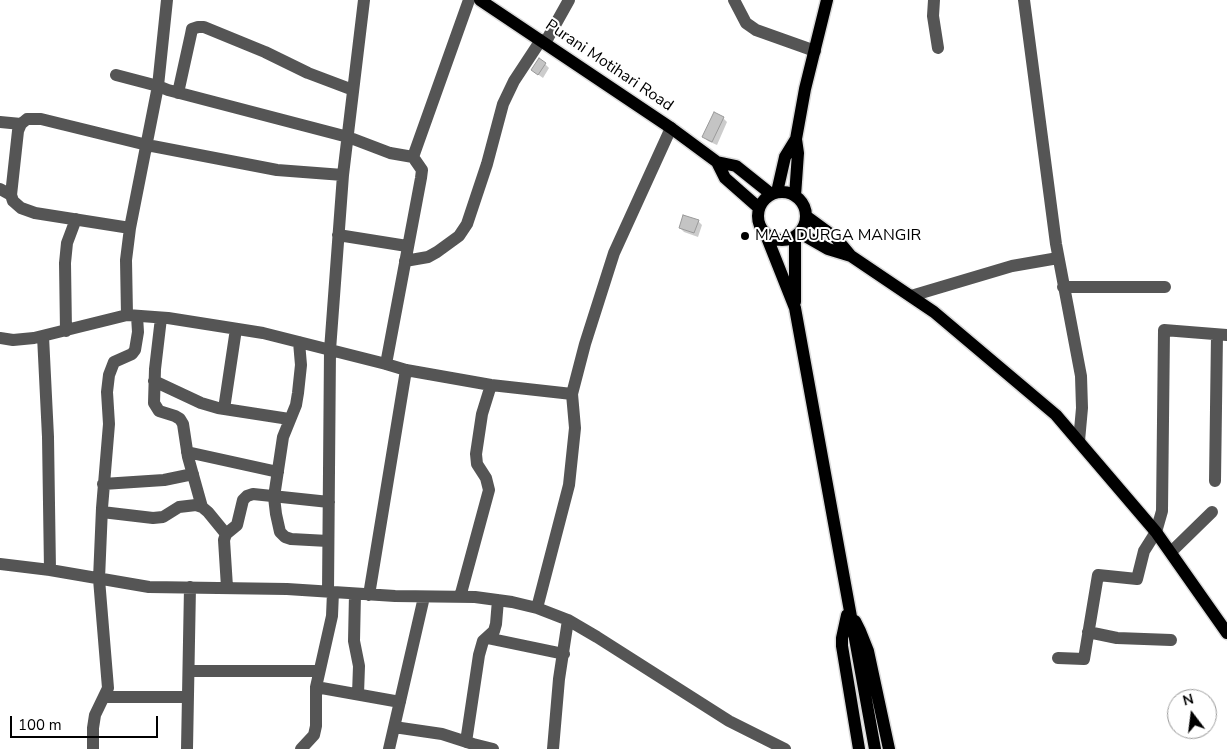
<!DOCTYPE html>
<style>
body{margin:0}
#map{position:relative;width:1227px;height:749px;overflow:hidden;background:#fff;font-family:"Nunito Sans",sans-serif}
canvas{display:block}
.north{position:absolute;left:1167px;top:689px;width:50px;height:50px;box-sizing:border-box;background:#fff;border:1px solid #999;border-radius:50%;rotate:345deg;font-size:14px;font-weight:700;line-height:20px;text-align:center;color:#000}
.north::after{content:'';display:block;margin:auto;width:18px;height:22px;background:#000;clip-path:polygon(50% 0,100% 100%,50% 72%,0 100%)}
.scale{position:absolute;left:10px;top:716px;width:148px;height:22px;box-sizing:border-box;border:2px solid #000;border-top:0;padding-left:6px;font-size:15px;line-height:18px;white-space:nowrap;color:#000;-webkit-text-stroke:4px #fff;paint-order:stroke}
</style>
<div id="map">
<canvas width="1227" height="749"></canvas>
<div class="north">N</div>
<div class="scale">100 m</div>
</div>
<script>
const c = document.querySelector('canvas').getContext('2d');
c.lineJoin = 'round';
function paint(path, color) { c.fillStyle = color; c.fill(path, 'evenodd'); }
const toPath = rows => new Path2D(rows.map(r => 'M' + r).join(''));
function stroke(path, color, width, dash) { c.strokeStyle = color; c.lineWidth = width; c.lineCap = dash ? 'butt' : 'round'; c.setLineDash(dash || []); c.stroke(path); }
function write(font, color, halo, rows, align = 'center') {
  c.font = font + ' "Nunito Sans",sans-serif'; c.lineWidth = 4; c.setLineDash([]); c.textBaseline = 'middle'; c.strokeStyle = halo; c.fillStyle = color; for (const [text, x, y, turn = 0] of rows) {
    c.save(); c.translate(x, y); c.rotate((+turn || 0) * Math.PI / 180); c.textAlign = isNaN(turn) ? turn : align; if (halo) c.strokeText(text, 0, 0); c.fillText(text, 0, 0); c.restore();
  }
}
const shadow = toPath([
 [545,64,549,68,543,78,532,70],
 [723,118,727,122,717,145,708,141,704,137],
 [698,221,702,225,698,237,684,232,680,228]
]);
const building = toPath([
 [539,58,546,63,538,75,531,70,539,58],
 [714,112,724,117,712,142,702,137,714,112],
 [683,215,699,220,694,233,679,228,683,215]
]);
const minor = toPath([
 [734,0,746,23,756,30,815,51],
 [934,0,933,16,938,48],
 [1024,0,1056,244,1081,376,1082,408,1079,441],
 [545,43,569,0],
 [116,75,158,86,168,90,348,137,390,153,413,157,422,170,421,178,386,364],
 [178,93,191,34,192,29,198,27,204,27,265,52,308,73,353,90],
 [0,122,21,124],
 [413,157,469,0],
 [0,189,11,195,13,201,21,208,35,213,130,228],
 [11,195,18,131,21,124,27,119,41,119,147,145,277,170,343,175],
 [338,235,407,246],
 [405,261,428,257,437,252,459,236,467,224,487,164,503,104,514,81,541,40],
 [1063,287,1165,287],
 [911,296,1012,266,1058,258],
 [127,315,126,260,130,228,158,86,167,0],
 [161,318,155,369,154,403,159,411,175,416,180,419,183,424,188,457,202,507],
 [66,331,65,263,67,243,76,219],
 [43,336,48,437,50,570],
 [0,338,13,340,34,338,127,315,168,318,263,333,386,364,406,370,491,385,572,394],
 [299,342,301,365,298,393,296,405,283,437,274,497,276,514,280,532,285,537,291,539,328,541],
 [154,381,201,403,218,408,289,419],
 [224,409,236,329],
 [187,452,278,472],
 [1215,481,1217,335],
 [103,484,164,480,193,474],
 [102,512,153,518,163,517,179,507,196,505,202,507,208,512,226,534],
 [1171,552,1212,512],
 [0,564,50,570,149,587,287,589,395,596,475,597,512,602,537,608,568,620,597,637,729,721,785,749],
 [227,587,224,540,226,534,237,525,243,500,247,496,253,494,329,502],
 [328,592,330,350,343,175,364,0],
 [355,594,354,641,359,666,358,694],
 [369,595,406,370],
 [460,597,489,490,486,478,477,464,476,454,482,414,491,385],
 [537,608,569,485,575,428,572,394,585,344,614,253,671,128],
 [1088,632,1117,638,1171,640],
 [487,638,564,654],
 [1058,658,1084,659,1098,575,1137,579,1144,551,1156,532,1162,511,1164,330,1227,335],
 [189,671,319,671],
 [316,687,400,702],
 [105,697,188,697],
 [394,727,442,734,473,744,493,749],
 [466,742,479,655,483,641,494,631,496,624,498,600],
 [93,749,93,728,95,715,108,688,99,579,102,508,109,424,107,392,109,375,114,362,132,354,135,350,138,332,137,316],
 [187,749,190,587],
 [301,749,314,735,316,726,316,687,332,616,333,592],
 [389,749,424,597],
 [553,749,559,679,568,620]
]);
const major = toPath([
 [480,0,671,128,717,162,736,166,771,194],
 [717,162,725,178,759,208],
 '758 216a24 24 0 1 1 48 0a24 24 0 1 1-48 0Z',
 [777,192,785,157,796,139],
 [795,196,798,153,796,139,805,89,827,0],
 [806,216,836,238,851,256,934,312,1056,415,1156,532,1227,633],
 [800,233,828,249,851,256],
 [766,235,795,308,875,749],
 [795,302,795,237],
 [847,615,842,638,842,646,859,749],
 [855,621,860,631,868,651,889,749]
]);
const markers = [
 [745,236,5,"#000"]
];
const streetNames = [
 ["Purani Motihari Road",609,66,34]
];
const poiNames = [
 ["MAA DURGA MANGIR",755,236]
];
paint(shadow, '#0003');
paint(building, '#c4c4c4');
stroke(building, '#999', 1);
stroke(major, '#dbdbdb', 15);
stroke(minor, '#555', 12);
stroke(major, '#000', 12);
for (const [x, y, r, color] of markers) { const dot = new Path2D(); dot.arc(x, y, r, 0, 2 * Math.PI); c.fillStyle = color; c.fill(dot); stroke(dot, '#fff', 2); }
write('16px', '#000', '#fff', streetNames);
write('16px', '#000', '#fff', poiNames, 'left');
</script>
